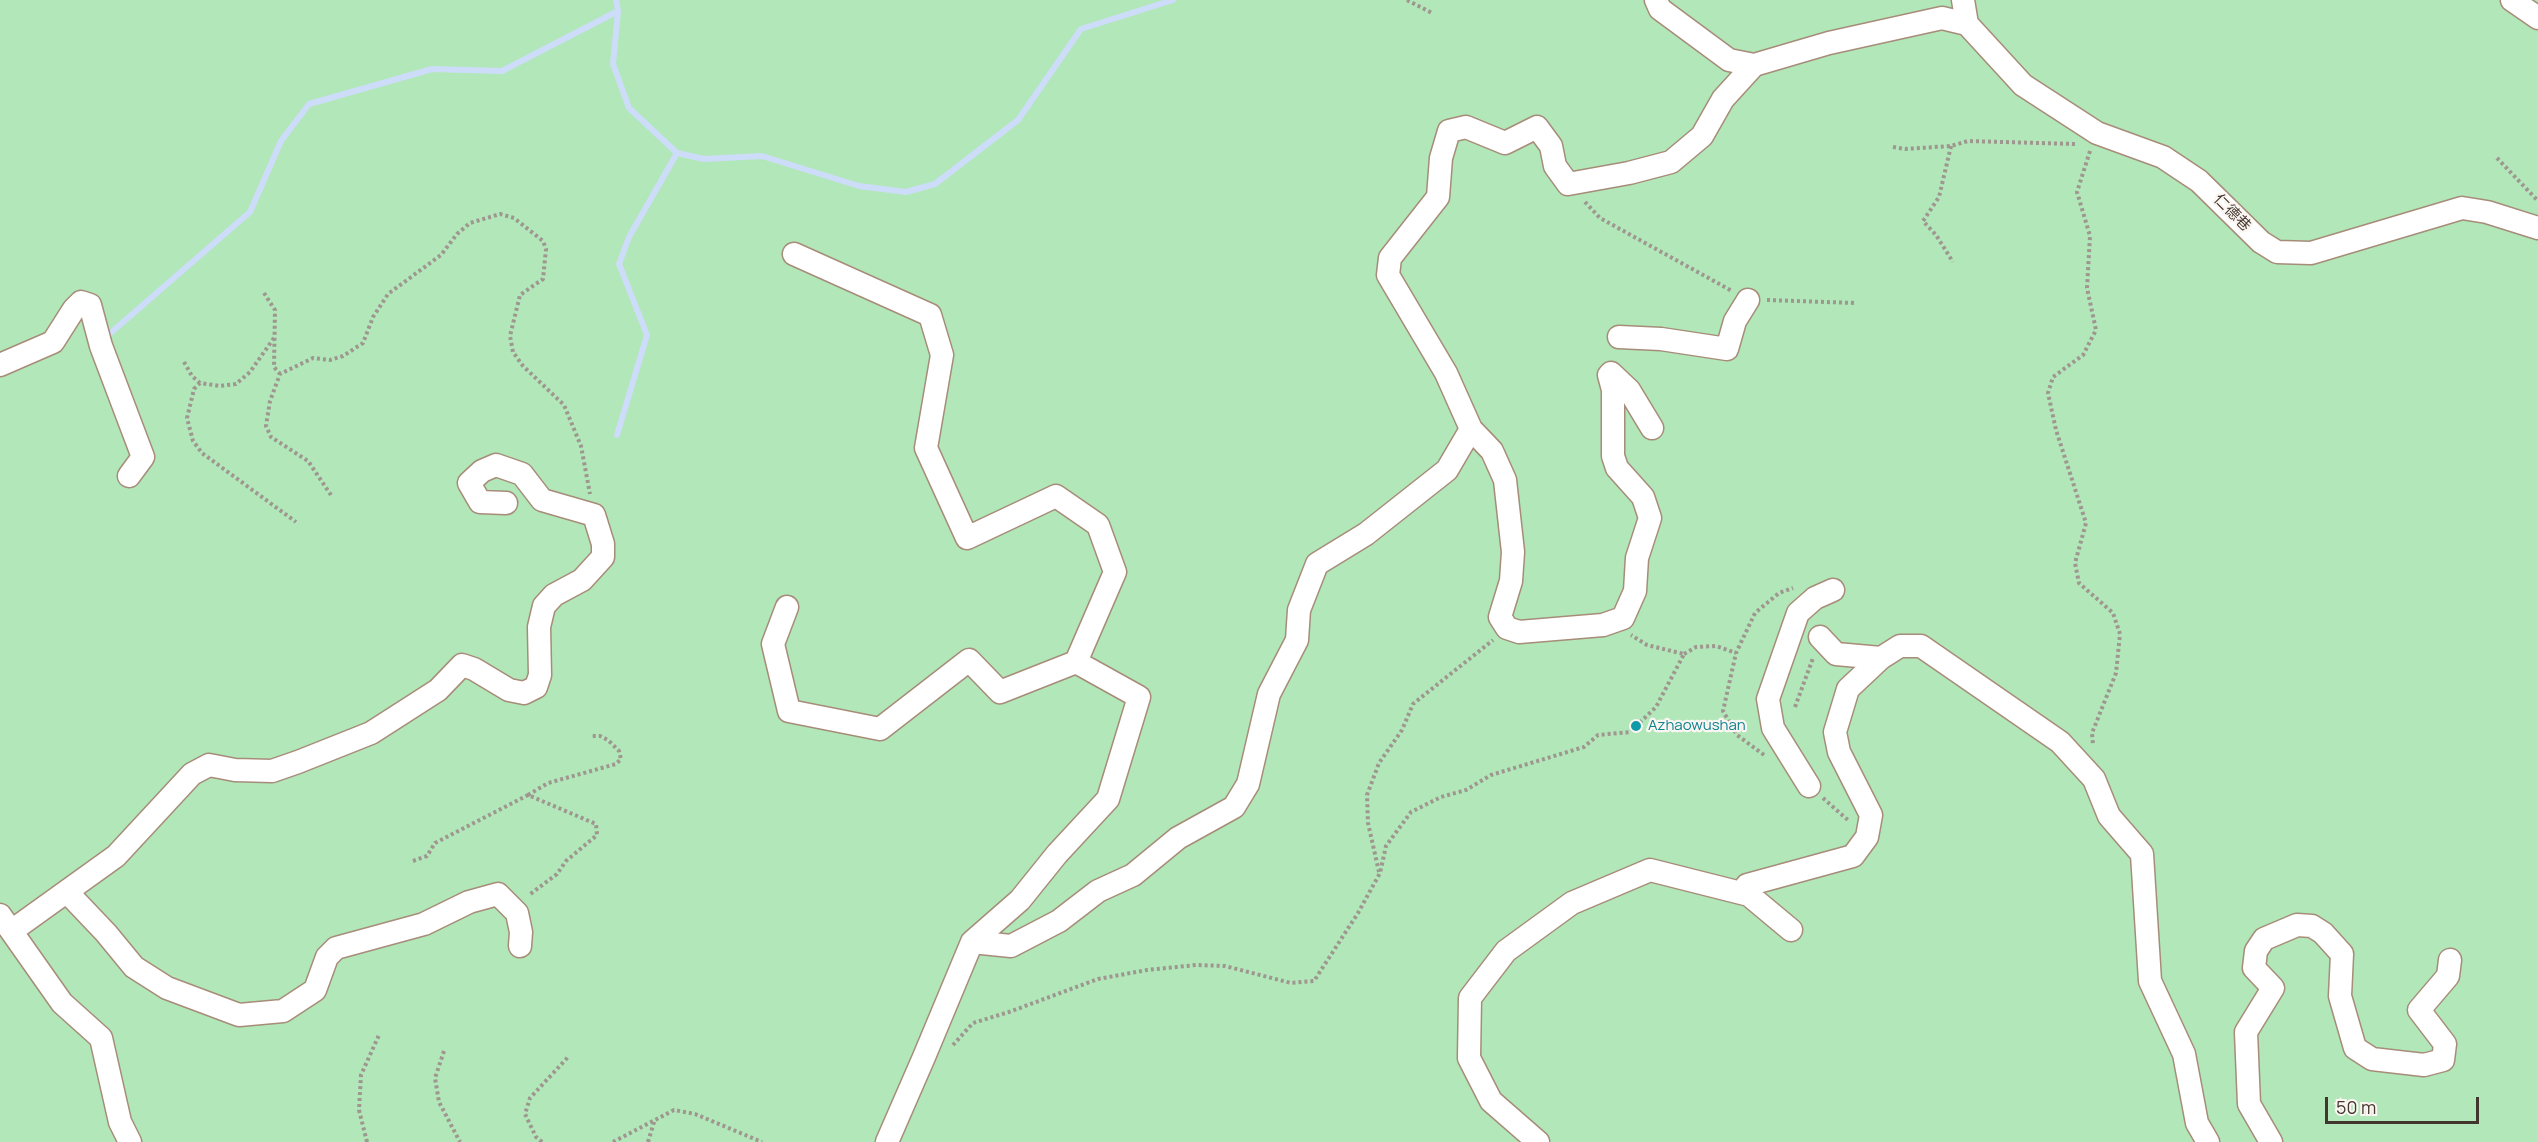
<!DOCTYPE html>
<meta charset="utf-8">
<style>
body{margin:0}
#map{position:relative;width:2538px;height:1142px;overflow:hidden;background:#fcf6f2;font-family:Manrope,sans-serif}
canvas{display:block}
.scale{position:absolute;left:2325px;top:1097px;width:154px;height:27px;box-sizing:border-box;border:3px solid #42372f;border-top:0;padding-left:8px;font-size:18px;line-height:21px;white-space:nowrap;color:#42372f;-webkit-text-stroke:4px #fcf6f2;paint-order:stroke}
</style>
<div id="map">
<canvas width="2538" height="1142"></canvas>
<div class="scale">50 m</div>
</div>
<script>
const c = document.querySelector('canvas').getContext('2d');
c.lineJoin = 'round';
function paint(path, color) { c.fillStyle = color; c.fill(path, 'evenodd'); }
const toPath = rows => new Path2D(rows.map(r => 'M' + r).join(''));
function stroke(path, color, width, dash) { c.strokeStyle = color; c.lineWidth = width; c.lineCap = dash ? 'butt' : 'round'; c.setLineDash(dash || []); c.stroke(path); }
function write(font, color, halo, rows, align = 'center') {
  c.font = font + ' Manrope,"Noto Sans TC",sans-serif'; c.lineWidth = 4.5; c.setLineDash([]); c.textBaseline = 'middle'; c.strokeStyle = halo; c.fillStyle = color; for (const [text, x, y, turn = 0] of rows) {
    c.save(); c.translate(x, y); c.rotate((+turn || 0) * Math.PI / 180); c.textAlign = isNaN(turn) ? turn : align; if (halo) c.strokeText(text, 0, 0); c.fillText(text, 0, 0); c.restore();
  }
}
const green = toPath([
 [0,0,2538,0,2538,1142,0,1142]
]);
const stream = toPath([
 [616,0,618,11,613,64,629,108,677,153,704,159,762,156,859,186,906,192,935,184,1018,120,1081,29,1173,0],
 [107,336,250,212,281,141,309,104,432,69,502,71,618,11],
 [617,435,647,335,619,264,629,237,677,153]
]);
const path = toPath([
 [1407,0,1432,13],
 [1951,146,1939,197,1923,221,1936,235,1953,262],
 [1893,147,1905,149,1951,146,1968,141,2075,144],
 [2090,151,2077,192,2090,236,2087,288,2096,330,2083,355,2053,377,2048,393,2056,430,2086,523,2075,563,2079,583,2113,613,2120,634,2116,673,2092,733,2093,745],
 [2497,158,2538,201],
 [1585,202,1600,218,1732,291],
 [264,293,275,310,274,367,280,374],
 [1767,300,1855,303],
 [274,338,250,372,236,384,220,386,200,383,194,389,187,418,193,441,202,453,296,522],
 [184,362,192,376,200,383],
 [331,495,308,461,271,437,266,426,270,401,280,374,313,358,330,360,343,356,363,343,373,317,388,294,441,255,457,234,470,223,500,214,514,218,543,241,546,249,543,279,520,295,510,336,513,352,523,366,564,405,581,446,590,494],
 [1684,654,1696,647,1716,646,1736,653],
 [1795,707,1813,658],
 [1764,755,1737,735,1723,711,1736,653,1755,613,1779,593,1793,588],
 [528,795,548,783,616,764,621,759,619,751,608,740,600,736,591,736],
 [1823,798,1849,821],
 [413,861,427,856,435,843,528,795,596,824,597,835,566,861,557,874,529,895],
 [1379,872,1368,823,1367,795,1379,763,1402,730,1413,704,1493,640],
 [953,1045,973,1023,1009,1012,1098,979,1147,970,1196,965,1225,966,1291,983,1314,981,1358,913,1380,873,1386,846,1411,812,1441,797,1466,790,1491,775,1584,747,1598,735,1630,732,1656,707,1684,654,1647,645,1631,635],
 [444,1051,435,1078,439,1102,460,1142],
 [367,1142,359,1110,361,1075,379,1035],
 [542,1142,536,1137,525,1114,530,1098,569,1056],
 [613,1142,674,1110,695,1114,762,1142],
 [648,1142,655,1119]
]);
const minor = toPath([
 [1656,0,1660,9,1729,60,1754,65],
 [1963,0,1967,24],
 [2512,0,2538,18],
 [1967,24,2023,85,2097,133,2163,157,2199,181,2261,242,2277,252,2311,253,2462,208,2487,212,2538,228],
 [794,254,930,315,942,355,926,448,967,538,1056,496,1098,525,1115,572,1076,662],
 [1619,337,1661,339,1727,349,1735,321,1748,300],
 [0,365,53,342,74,309,81,302,90,305,101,346,143,457,129,476],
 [1471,429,1492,451,1505,480,1513,552,1511,581,1500,617,1507,628,1519,632,1603,625,1623,618,1635,591,1637,558,1650,518,1643,497,1617,468,1613,456,1613,390,1609,375,1611,373,1629,390,1652,428],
 [787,607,773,644,789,711,880,729,969,660,1000,692,1076,662,1139,697,1108,799,1057,854,1020,900,972,942,924,1057,887,1142],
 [1820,637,1836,654,1881,658],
 [1809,786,1773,728,1768,699,1798,613,1815,598,1833,590],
 [68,893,106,933,134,967,167,988,239,1015,283,1011,315,990,327,957,336,948,424,924,469,902,498,894,517,913,521,932,520,946],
 [0,915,62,1003,101,1038,120,1122,130,1142],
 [13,930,116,856,192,774,209,765,235,770,272,771,298,762,371,733,438,690,462,665,474,669,509,690,524,693,536,687,540,675,539,627,544,606,554,595,582,580,603,557,603,544,594,515,542,500,522,474,496,465,482,471,469,483,480,502,506,503],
 [1791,930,1749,895,1747,885,1853,856,1867,837,1871,815,1839,752,1835,732,1848,689,1881,658,1900,646,1921,646,2060,742,2094,779,2109,816,2142,854,2150,981,2184,1054,2197,1123,2208,1142],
 [972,942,1011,946,1059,921,1098,891,1133,875,1178,838,1234,807,1248,784,1269,694,1297,640,1299,610,1317,564,1366,534,1447,470,1471,429,1446,373,1388,275,1390,258,1438,197,1441,158,1449,131,1466,127,1505,143,1537,127,1551,146,1555,166,1568,184,1629,173,1671,162,1702,136,1723,99,1754,65,1829,43,1942,18,1967,24],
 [1538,1142,1491,1101,1469,1058,1470,998,1506,951,1572,903,1650,870,1749,895],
 [2271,1142,2249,1104,2246,1032,2273,988,2254,968,2256,951,2264,939,2297,925,2312,926,2323,933,2342,954,2340,996,2355,1048,2372,1059,2424,1065,2443,1060,2445,1044,2419,1010,2448,976,2450,960]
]);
const markers = [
 [1636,726,6,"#0f9aa8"]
];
const streetNames = [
 ["仁德巷",2232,213,45]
];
const cultureNames = [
 ["Azhaowushan",1648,726]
];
paint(green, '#b1e7b9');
stroke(stream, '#cdddf9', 6);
stroke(minor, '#a78c79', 25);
stroke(path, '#9e968f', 4, [3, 3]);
stroke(minor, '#fff', 22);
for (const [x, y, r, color] of markers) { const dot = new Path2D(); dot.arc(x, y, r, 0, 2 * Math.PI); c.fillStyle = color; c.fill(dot); stroke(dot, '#fcf6f2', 2); }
write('15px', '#42372f', '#fcf6f2', streetNames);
write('15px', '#0d838f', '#fcf6f2', cultureNames, 'left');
</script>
